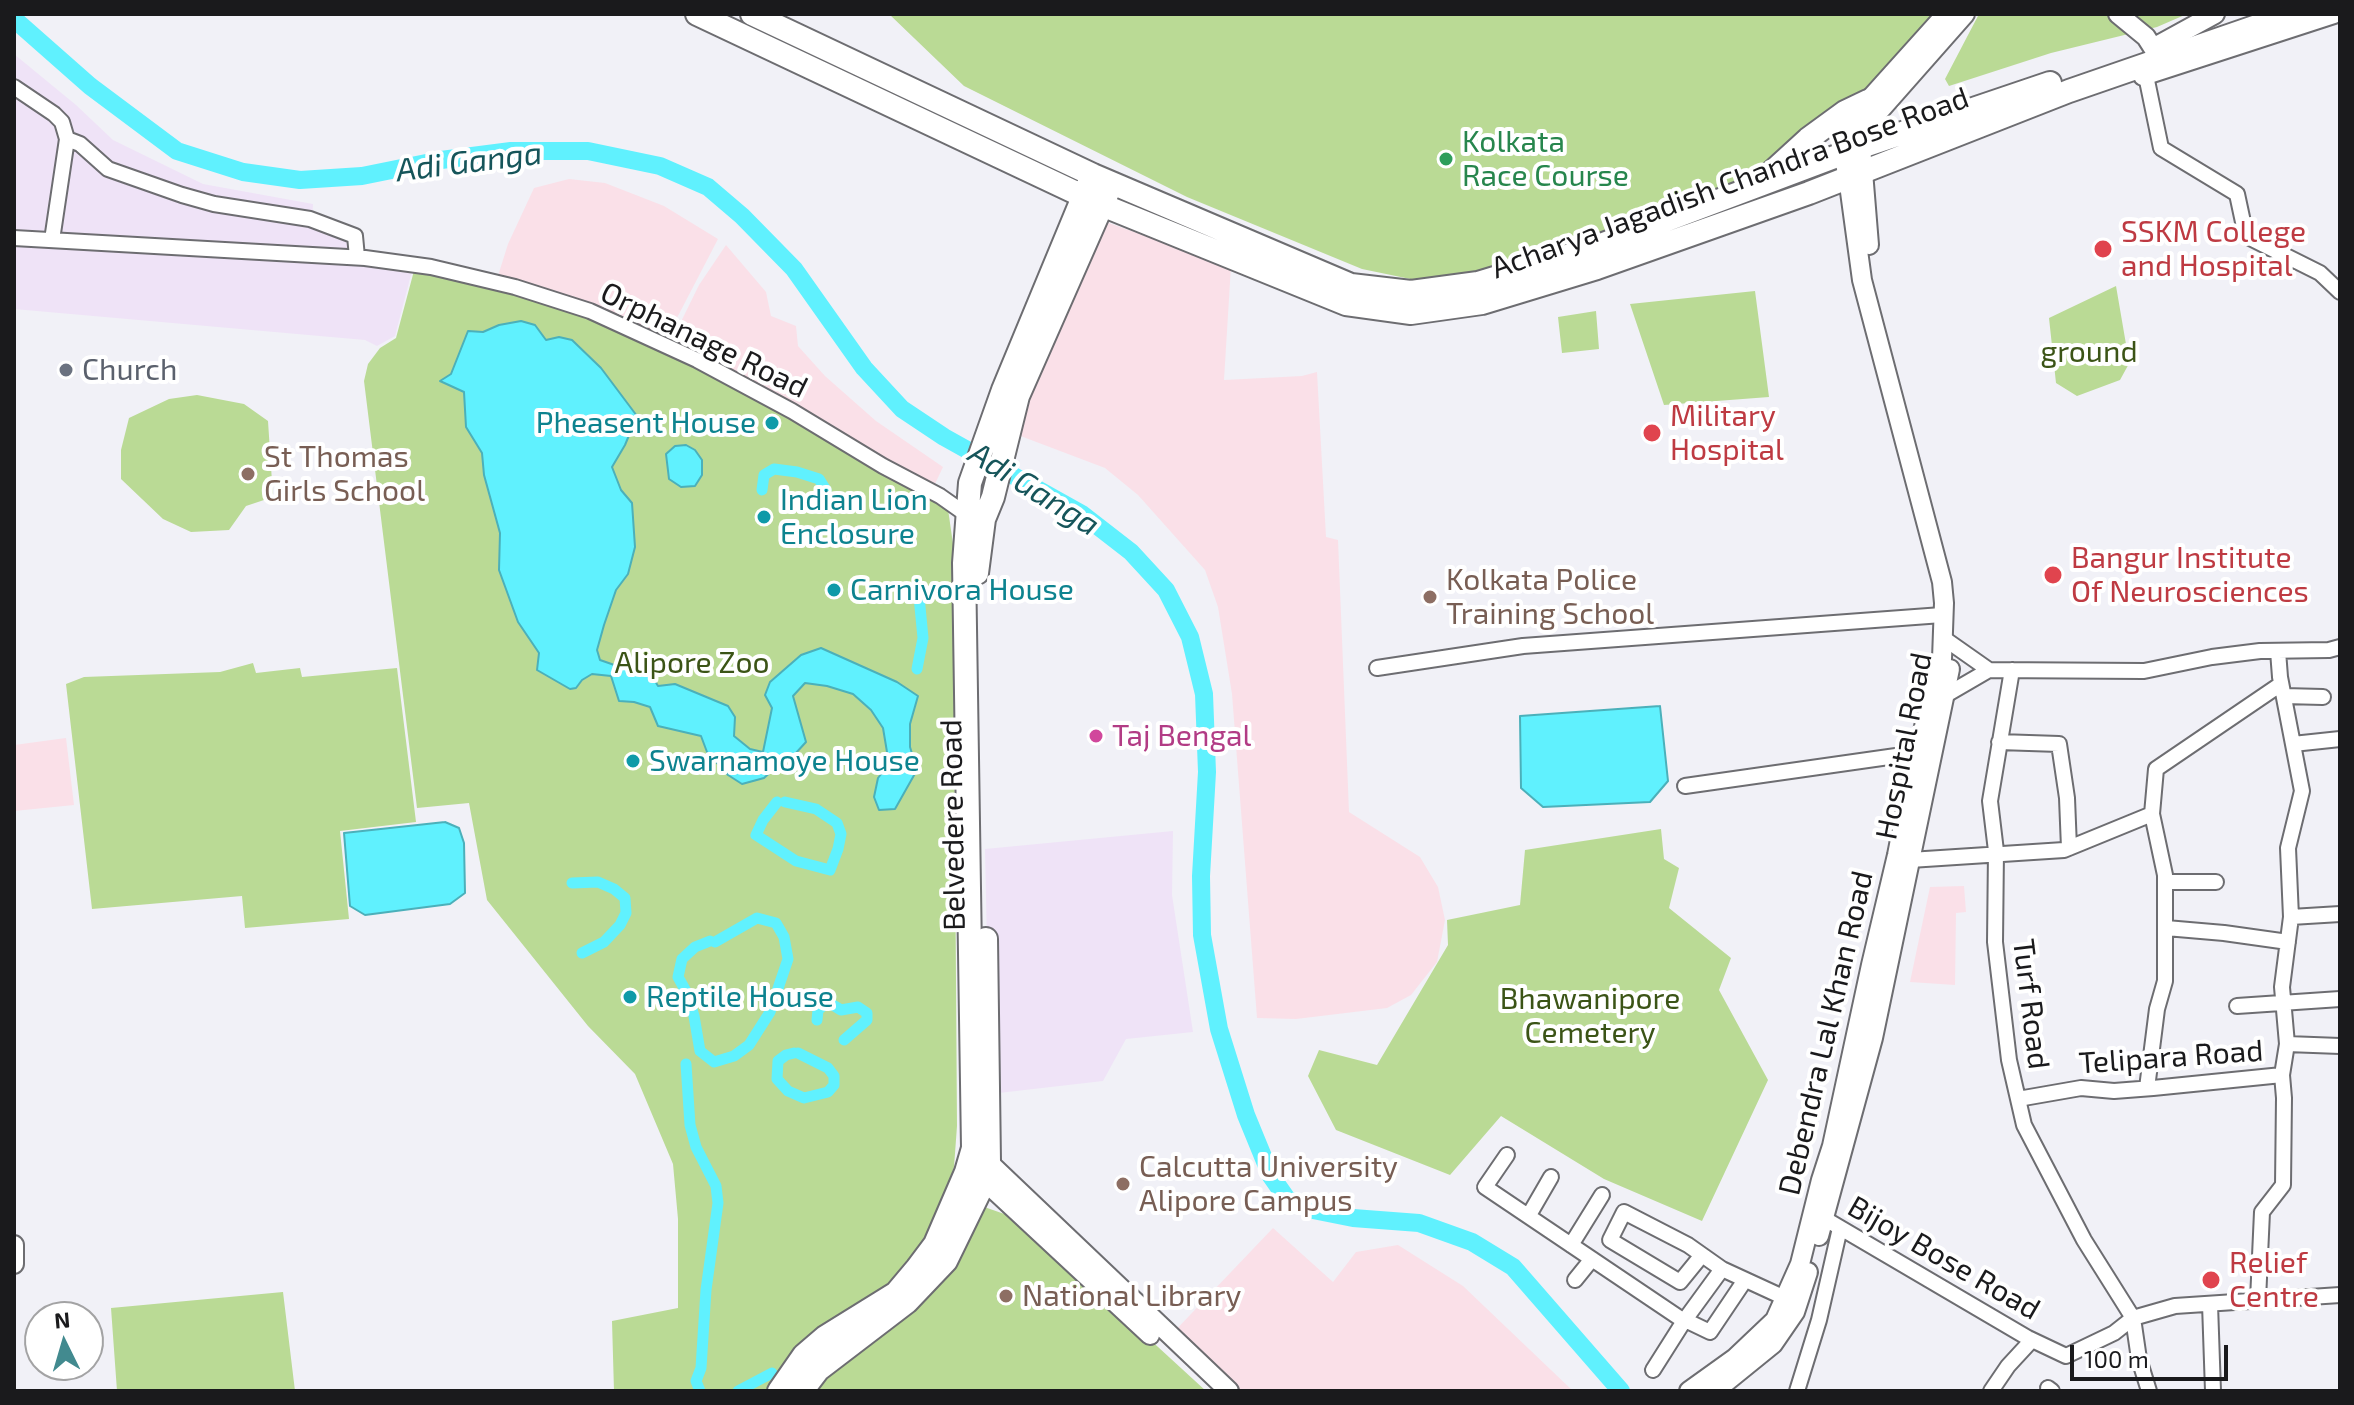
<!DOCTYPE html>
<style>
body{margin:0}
#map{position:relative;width:2354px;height:1405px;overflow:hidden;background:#f1f1f7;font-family:"Exo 2",sans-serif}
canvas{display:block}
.frame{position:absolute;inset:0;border:16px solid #1a1a1c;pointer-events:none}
.north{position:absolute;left:24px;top:1301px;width:80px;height:80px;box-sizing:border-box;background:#fff;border:2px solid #a3a3a4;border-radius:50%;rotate:355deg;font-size:22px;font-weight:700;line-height:32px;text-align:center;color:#1a1a1c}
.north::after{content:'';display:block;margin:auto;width:28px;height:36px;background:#428a8f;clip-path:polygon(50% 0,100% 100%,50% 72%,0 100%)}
.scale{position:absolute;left:2070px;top:1345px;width:158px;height:36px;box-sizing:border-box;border:4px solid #1a1a1c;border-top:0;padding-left:10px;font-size:24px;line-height:28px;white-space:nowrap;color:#1a1a1c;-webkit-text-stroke:6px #fff;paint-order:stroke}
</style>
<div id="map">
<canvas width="2354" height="1405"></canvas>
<div class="frame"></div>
<div class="north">N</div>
<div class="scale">100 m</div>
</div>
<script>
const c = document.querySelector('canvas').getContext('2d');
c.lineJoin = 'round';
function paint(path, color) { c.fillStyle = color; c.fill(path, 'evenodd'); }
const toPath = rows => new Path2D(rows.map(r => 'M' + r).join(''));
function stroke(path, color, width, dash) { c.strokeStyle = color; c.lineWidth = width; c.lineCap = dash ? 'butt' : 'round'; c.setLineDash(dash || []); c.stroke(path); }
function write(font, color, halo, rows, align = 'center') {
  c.font = font + ' "Exo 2",sans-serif'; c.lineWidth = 8; c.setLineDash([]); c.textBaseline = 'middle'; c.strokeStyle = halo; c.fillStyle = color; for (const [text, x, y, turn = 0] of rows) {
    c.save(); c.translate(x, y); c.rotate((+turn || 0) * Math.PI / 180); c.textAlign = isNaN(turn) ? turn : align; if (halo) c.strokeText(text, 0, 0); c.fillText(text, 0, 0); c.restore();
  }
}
const commercial = toPath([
 [14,54,76,105,113,140,203,184,313,204,312,222,351,238,355,254,14,236],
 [14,239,413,267,395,336,377,346,365,340,14,309],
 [1173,831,1172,895,1193,1032,1126,1039,1103,1081,990,1094,985,849]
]);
const industrial = toPath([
 [569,179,605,183,664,206,718,239,666,339,497,279,508,244,534,188],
 [1106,222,1231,266,1224,380,1302,376,1317,372,1326,537,1338,540,1349,812,1420,857,1438,887,1445,920,1437,962,1411,995,1387,1008,1296,1019,1257,1018,1232,694,1218,607,1205,570,1138,495,1105,468,1010,432],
 [726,245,766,292,771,316,796,326,798,346,825,376,876,421,943,467,934,486,671,342,699,285],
 [66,738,74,805,14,811,14,745],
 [1964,886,1966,912,1956,913,1955,985,1910,982,1930,887],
 [1273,1228,1333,1282,1356,1252,1398,1245,1463,1286,1573,1391,1228,1391,1169,1337]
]);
const green = toPath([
 [889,14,1936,14,1928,28,1827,130,1734,187,1595,238,1477,272,1420,281,1362,269,1187,197,964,86],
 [1979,14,2187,14,2157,27,2051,53,1949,86,1945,79],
 [415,267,588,312,803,425,948,509,953,544,957,1126,954,1167,924,1250,895,1284,772,1391,614,1391,612,1321,678,1308,678,1219,673,1164,635,1074,588,1026,487,900,469,803,417,808,364,381,368,364,380,348,396,338],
 [2116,286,2127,350,2137,349,2120,380,2077,396,2056,383,2049,318],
 [1755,291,1769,397,1664,405,1630,304],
 [1596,311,1599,349,1562,353,1558,317],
 [197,395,244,404,268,421,273,497,246,506,229,530,191,532,163,519,121,479,121,450,129,418,169,399],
 [253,663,256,673,300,668,302,677,397,668,416,822,340,831,349,919,245,928,242,896,92,909,66,684,84,677,220,672],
 [1661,829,1664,859,1679,868,1669,908,1731,958,1719,990,1768,1080,1702,1221,1604,1179,1501,1116,1450,1175,1336,1130,1308,1076,1319,1050,1377,1065,1448,945,1447,920,1520,905,1525,850],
 [973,1203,1010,1216,1085,1280,1206,1391,802,1391],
 [283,1292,295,1391,117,1391,111,1308]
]);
const water = toPath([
 [521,321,535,325,546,340,559,337,572,340,601,368,637,416,625,445,612,467,621,490,632,503,635,547,628,574,616,590,604,625,597,650,600,660,623,668,648,669,658,686,675,684,728,706,735,717,734,736,750,749,763,752,772,708,765,695,770,682,801,655,821,648,897,682,918,696,910,724,910,747,917,770,895,809,879,810,874,797,878,778,889,764,883,728,871,710,853,694,827,686,805,683,793,696,806,742,795,754,784,760,764,778,742,784,728,775,707,752,701,736,658,726,650,707,634,702,619,701,611,676,592,674,582,680,576,688,570,689,537,670,539,653,518,622,499,570,500,533,484,475,482,453,466,427,464,392,440,381,451,374,468,331,483,332,499,325,521,321],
 [686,445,695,450,702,460,702,475,695,486,681,487,669,479,666,454,675,446,686,445],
 [1660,706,1668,781,1650,802,1543,807,1521,788,1520,716,1660,706],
 [445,822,459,828,464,843,465,893,450,904,365,915,350,906,344,833,445,822]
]);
const canal = toPath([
 [762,490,764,475,774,469,797,472,819,479,826,490,823,504],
 [917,669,923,638,918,586],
 [777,802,763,820,756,835,796,861,830,870,838,849,841,834,837,823,816,809,785,802],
 [572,883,598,882,614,889,625,898,626,913,620,925,604,942,582,953],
 [710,941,695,947,682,959,678,977,687,993,694,1016,700,1051,714,1062,734,1056,749,1045,770,1012,788,959,784,937,776,923,757,918,715,942],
 [817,1020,818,1010,828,1002,841,1010,858,1007,867,1013,867,1020,844,1040],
 [794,1053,786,1055,778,1061,777,1079,788,1091,804,1098,828,1092,834,1085,834,1076,828,1068,798,1053],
 [686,1064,690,1125,696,1147,716,1186,718,1203,706,1290,701,1368,696,1381,700,1391],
 [738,1391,772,1373]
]);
const river = toPath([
 [14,19,90,86,177,151,243,172,300,180,362,176,441,160,511,151,588,151,660,166,708,187,742,216,794,269,864,368,902,409,944,437,1082,514,1131,552,1166,590,1190,637,1204,694,1207,772,1201,876,1202,935,1219,1029,1246,1115,1271,1176,1287,1199,1313,1210,1353,1218,1419,1223,1472,1242,1513,1267,1621,1391]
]);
const minor = toPath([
 [2144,66,2161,148,2237,194,2246,236,2320,273,2340,292],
 [14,87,54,114,62,122,67,139,52,240],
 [67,139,80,144,108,169,182,195,214,204,310,219,355,236,357,257],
 [14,238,365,258,431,267,515,287,590,311,697,360,792,411,883,466,940,496,967,515],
 [1942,637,1989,670],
 [1377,668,1523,646,1942,615],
 [2012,670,1990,801,1996,851,1995,942,2009,1060,2024,1125,2084,1240,2133,1318,2139,1359,2149,1391],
 [1937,693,1946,695,1989,670,2144,671,2212,657,2260,651,2329,650,2340,647],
 [2284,696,2323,697],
 [1999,742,2059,744,2067,798,2069,848],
 [2293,744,2340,739],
 [1685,786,1917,753],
 [1910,860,2064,850,2152,814],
 [2165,882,2216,882],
 [2291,917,2340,914],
 [2166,928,2224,933,2288,942],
 [2237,1006,2340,999],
 [2287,1044,2340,1046],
 [2147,1088,2157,1009,2165,981,2165,875,2152,814,2156,769,2281,684],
 [2018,1099,2081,1088,2114,1091,2153,1088,2282,1075],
 [1507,1155,1485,1187,1684,1321],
 [1815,1213,2028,1338,2066,1356,2114,1333,2133,1318,2175,1306,2340,1295],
 [1529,1215,1551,1177],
 [1571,1245,1602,1195],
 [1702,1255,1680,1282,1610,1240,1624,1212,1688,1245,1722,1269,1785,1298],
 [1575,1280,1592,1259],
 [2258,1300,2262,1212,2283,1185,2284,1098,2282,1075,2287,1044,2282,987,2291,917,2288,848,2302,791,2280,677,2278,651],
 [2210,1304,2213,1391],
 [1685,1320,1710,1332,1745,1280],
 [1653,1370,1684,1321,1722,1269],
 [2048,1388,2052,1391],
 [1797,1391,1819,1320,1840,1228],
 [1991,1391,2008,1366,2032,1340]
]);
const major = toPath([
 [2118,14,2146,37,2153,48,2215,14],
 [2143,76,2334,14],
 [1869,245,1861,147,1865,133,1875,116,1965,14],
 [981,1155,1229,1391],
 [973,1176,994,1190,1150,1335],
 [1819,1236,1873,1038,1950,669],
 [14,1245,14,1264],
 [1689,1391,1735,1358,1775,1320,1800,1264,1821,1180,1832,1146,1871,965,1897,855,1917,753,1942,659,1944,603,1942,582,1862,280,1848,177,1843,155,1847,132,1857,113,1946,14],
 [1715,1391,1773,1344,1795,1312,1808,1272]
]);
const highway = toPath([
 [697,14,1102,205,1346,304,1411,313,1482,303,1597,268,1809,193,2069,91,2292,14],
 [752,14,1093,175,1351,285,1411,292,1478,283,1590,249,1861,147,2050,83],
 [1762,181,1808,139,1845,112,1868,101],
 [977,573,984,519,993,497,1018,396,1108,192],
 [779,1391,804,1355,825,1337,896,1293,917,1268,935,1244,966,1172,973,1148,964,563,970,483,1003,390,1088,185],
 [802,1391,818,1370,907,1302,946,1261,984,1183,989,1162,986,939]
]);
const markers = [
 [1446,159,8,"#2e9e5b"],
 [2103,249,10,"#e0444e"],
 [66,370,8,"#6b7280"],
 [772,423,8,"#0f9aa8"],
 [1652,433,10,"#e0444e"],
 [248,474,8,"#8d6e63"],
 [764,517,8,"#0f9aa8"],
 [2053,575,10,"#e0444e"],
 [834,590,8,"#0f9aa8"],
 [1430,597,8,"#8d6e63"],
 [1096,736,8,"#d1479c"],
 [633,761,8,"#0f9aa8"],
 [630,997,8,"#0f9aa8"],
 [1123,1184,8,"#8d6e63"],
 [2211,1280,10,"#e0444e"],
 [1006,1296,8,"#8d6e63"]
];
const leisureNames = [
 ["Kolkata",1462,142],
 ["Race Course",1462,176]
];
const streetNames = [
 ["Acharya Jagadish Chandra Bose Road",1730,183,-20],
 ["Orphanage Road",704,340,26],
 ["Hospital Road",1904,746,-79],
 ["Belvedere Road",953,825,-91],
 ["Turf Road",2031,1004,83],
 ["Debendra Lal Khan Road",1826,1033,-77],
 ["Telipara Road",2171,1057,-4],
 ["Bijoy Bose Road",1944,1258,30]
];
const healthNames = [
 ["SSKM College",2121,232],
 ["and Hospital",2121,266],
 ["Military",1670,416],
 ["Hospital",1670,450],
 ["Bangur Institute",2071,558],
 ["Of Neurosciences",2071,592],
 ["Relief",2229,1263],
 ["Centre",2229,1297]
];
const parkNames = [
 ["ground",2089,352],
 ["Alipore Zoo",692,663],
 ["Bhawanipore",1590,999],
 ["Cemetery",1590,1033]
];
const worshipNames = [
 ["Church",82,370]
];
const cultureNames = [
 ["Pheasent House",756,423,"right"],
 ["Indian Lion",780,500],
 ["Enclosure",780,534],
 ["Carnivora House",850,590],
 ["Swarnamoye House",649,761],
 ["Reptile House",646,997]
];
const educationNames = [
 ["St Thomas",264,457],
 ["Girls School",264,491],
 ["Kolkata Police",1446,580],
 ["Training School",1446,614],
 ["Calcutta University",1139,1167],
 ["Alipore Campus",1139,1201],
 ["National Library",1022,1296]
];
const hotelNames = [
 ["Taj Bengal",1112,736]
];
const waterNames = [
 ["Adi Ganga",469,162,-7],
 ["Adi Ganga",1034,489,32]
];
paint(commercial, '#efe3f7');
paint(industrial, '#fae0e8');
paint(green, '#bada95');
paint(water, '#60f1fe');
stroke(water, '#4bb0ba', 2);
stroke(canal, '#60f1fe', 11);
stroke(river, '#60f1fe', 18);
stroke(minor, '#6d6d71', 18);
stroke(major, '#6d6d71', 22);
stroke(highway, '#6d6d71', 26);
stroke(minor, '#fff', 14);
stroke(major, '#fff', 18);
stroke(highway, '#fff', 22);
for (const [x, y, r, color] of markers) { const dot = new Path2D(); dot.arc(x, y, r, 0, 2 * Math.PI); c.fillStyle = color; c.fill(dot); stroke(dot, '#fff', 3); }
write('30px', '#27864d', '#fff', leisureNames, 'left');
write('30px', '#1a1a1c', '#fff', streetNames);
write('30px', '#be3a42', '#fff', healthNames, 'left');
write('30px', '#3b5416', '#fff', parkNames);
write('30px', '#5b616d', '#fff', worshipNames, 'left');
write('30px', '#0d838f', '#fff', cultureNames, 'left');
write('30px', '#785e54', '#fff', educationNames, 'left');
write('30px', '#b23c85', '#fff', hotelNames, 'left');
write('italic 32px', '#16555a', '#fff', waterNames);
</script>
